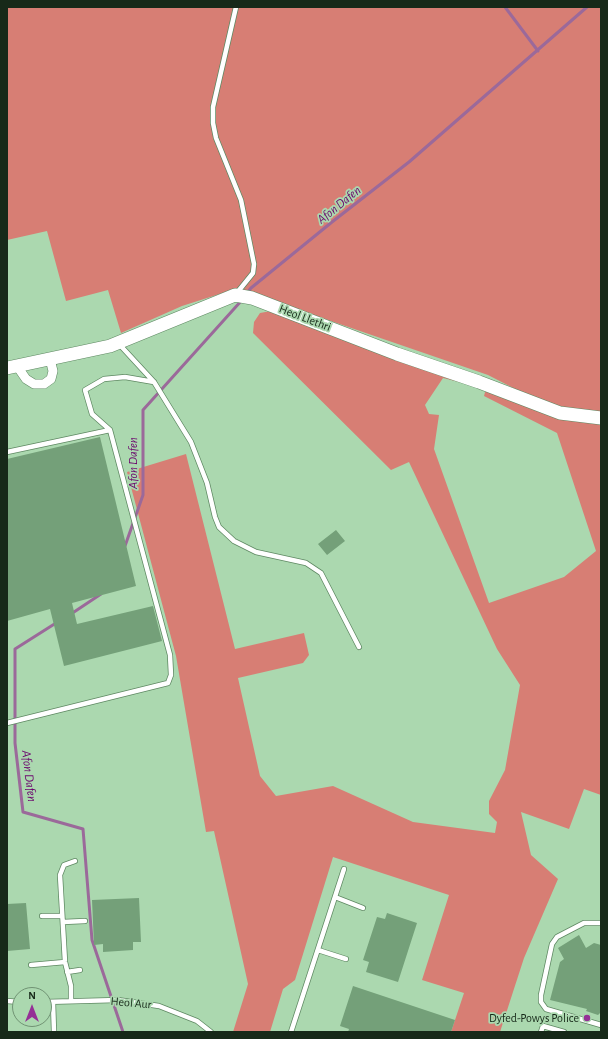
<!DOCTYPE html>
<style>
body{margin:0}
#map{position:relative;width:608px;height:1039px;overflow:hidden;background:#abd8af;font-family:"Alegreya Sans",sans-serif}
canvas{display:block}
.frame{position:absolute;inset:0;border:8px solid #172919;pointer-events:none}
.north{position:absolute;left:12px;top:987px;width:40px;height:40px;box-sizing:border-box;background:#abd8af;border:1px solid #709273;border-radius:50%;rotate:0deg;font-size:11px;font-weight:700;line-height:16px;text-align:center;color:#172919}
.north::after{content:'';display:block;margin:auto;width:14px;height:18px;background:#953096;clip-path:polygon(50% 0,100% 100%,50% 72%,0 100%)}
</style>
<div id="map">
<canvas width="608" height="1039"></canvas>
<div class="frame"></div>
<div class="north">N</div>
</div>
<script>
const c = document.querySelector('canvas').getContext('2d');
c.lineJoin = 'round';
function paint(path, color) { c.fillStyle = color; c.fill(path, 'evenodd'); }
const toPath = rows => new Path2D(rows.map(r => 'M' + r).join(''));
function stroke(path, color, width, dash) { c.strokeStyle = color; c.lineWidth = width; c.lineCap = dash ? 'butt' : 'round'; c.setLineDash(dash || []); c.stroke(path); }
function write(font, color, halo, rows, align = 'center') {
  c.font = font + ' "Alegreya Sans",sans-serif'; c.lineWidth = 3.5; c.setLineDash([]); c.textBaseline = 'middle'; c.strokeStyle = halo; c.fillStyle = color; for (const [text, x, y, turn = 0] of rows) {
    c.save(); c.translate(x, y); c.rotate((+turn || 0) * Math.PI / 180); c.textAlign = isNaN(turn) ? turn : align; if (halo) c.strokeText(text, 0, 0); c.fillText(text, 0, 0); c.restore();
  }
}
const green = toPath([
 [7,7,601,7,601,415,563,408,527,395,488,375,296,309,229,291,182,306,121,333,108,290,66,301,47,231,7,240],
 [271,311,463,383,443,378,425,405,429,414,439,415,434,449,489,603,564,577,596,551,557,433,484,396,487,385,601,418,601,795,584,789,569,829,521,812,531,855,558,879,524,958,500,1032,451,1032,464,993,422,980,449,895,333,857,295,980,283,989,270,1032,233,1032,248,984,214,831,206,832,176,656,127,472,186,454,235,649,304,633,309,655,303,663,238,678,260,776,276,796,333,786,413,822,495,833,497,822,489,814,489,801,505,770,520,685,497,649,409,462,391,470,253,333,254,322,260,313]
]);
const stream = toPath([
 [505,7,538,51],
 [246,294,251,288,332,222,409,162,587,7],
 [125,546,143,495,143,410,242,300],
 [71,614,101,594],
 [56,623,15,649,15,743,23,812,83,829,92,940,123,1032]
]);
const building = toPath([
 [100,437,136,586,72,603,77,624,153,606,162,641,64,666,50,609,7,621,7,459],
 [336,530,345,541,327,555,318,544],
 [139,898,141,942,133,942,133,950,103,952,103,944,94,945,92,900],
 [26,903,30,949,7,951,7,904],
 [387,913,417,923,398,982,366,972,369,962,363,960,377,917,385,919],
 [579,935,586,948,594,943,601,945,601,1012,598,1015,586,1011,587,1009,550,1000,560,962,564,959,558,948],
 [353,986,455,1020,451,1032,348,1032,349,1029,340,1026]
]);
const lane = toPath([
 [236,294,253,273,254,264,241,200,216,138,213,123,213,107,236,7],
 [119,344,154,382,191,442,207,483,215,517,219,527,234,541,256,552,306,563,321,573,359,647],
 [7,452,110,430],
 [7,723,168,683,171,675,170,655,110,430,92,414,85,390,104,379,125,377,154,382],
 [335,897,363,908],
 [42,916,62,916],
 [63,922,85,921],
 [601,923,584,923,557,937,552,944,541,995,541,1002,546,1009,601,1025],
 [318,950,346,959],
 [31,965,65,962],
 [67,972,80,970],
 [7,1001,20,1002],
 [71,1001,71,986,65,962,60,875,64,865,75,861],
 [44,1002,118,1000,159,1006,197,1021,211,1032],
 [53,1002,54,1032],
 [291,1032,344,869],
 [541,1032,543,1026,564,1032]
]);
const street = toPath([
 [17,366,26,379,34,384,44,384,51,379,53,371,50,359]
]);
const secondary = toPath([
 [7,368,110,346,235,295,252,298,397,354,479,382,560,413,601,418]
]);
const markers = [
 [587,1018,4,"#953096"]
];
const streetNames = [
 ["Heol Llethri",305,318,21],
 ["Heol Aur",131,1003,5]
];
const poiNames = [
 ["Dyfed-Powys Police",579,1018]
];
const waterNames = [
 ["Afon Dafen",339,205,-39],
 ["Afon Dafen",133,463,-90],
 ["Afon Dafen",29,776,83]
];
paint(green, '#d77e74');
stroke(stream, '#9b699a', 3);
paint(building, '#74a079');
stroke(lane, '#5e8862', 6);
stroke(street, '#5e8862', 10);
stroke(secondary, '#5e8862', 14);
stroke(lane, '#fff', 4.5);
stroke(street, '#fff', 9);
stroke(secondary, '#fff', 13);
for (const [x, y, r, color] of markers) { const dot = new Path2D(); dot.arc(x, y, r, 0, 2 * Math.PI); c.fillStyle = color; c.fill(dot); stroke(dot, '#abd8af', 1.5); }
write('12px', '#172919', '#abd8af', streetNames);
write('12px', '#172919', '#abd8af', poiNames, 'right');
write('italic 13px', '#6b066d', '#abd8af', waterNames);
</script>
